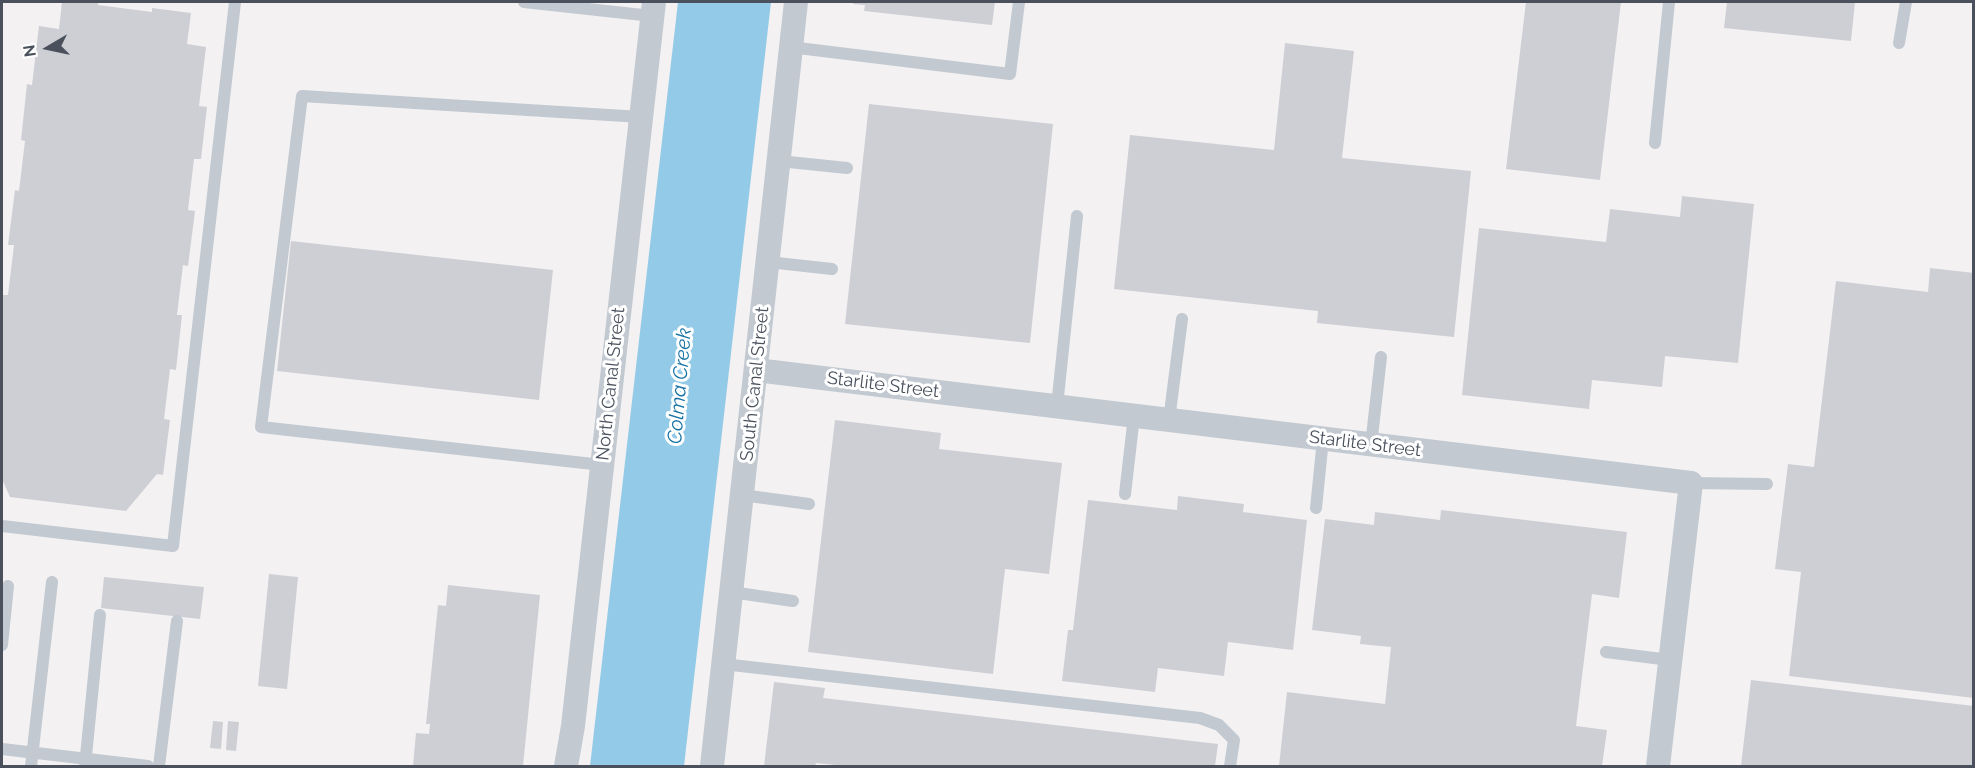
<!DOCTYPE html>
<style>
body{margin:0}
#map{position:relative;width:1975px;height:768px;overflow:hidden;background:#f3f1f1;font-family:Raleway,sans-serif}
canvas{display:block}
.frame{position:absolute;inset:0;border:3px solid #4a515d;pointer-events:none}
.north{position:absolute;left:18px;top:18px;width:60px;height:60px;-webkit-text-stroke:4px #fff;paint-order:stroke;rotate:261deg;font-size:16px;font-weight:700;line-height:24px;text-align:center;color:#4a515d}
.north::after{content:'';display:block;margin:auto;width:21px;height:27px;background:#4a515d;clip-path:polygon(50% 0,100% 100%,50% 72%,0 100%)}
</style>
<div id="map">
<canvas width="1975" height="768"></canvas>
<div class="frame"></div>
<div class="north">N</div>
</div>
<script>
const c = document.querySelector('canvas').getContext('2d');
c.lineJoin = 'round';
function paint(path, color) { c.fillStyle = color; c.fill(path, 'evenodd'); }
const toPath = rows => new Path2D(rows.map(r => 'M' + r).join(''));
function stroke(path, color, width, dash) { c.strokeStyle = color; c.lineWidth = width; c.lineCap = dash ? 'butt' : 'round'; c.setLineDash(dash || []); c.stroke(path); }
function write(font, color, halo, rows, align = 'center') {
  c.font = font + ' Raleway,sans-serif'; c.lineWidth = 6; c.setLineDash([]); c.textBaseline = 'middle'; c.strokeStyle = halo; c.fillStyle = color; for (const [text, x, y, turn = 0] of rows) {
    c.save(); c.translate(x, y); c.rotate((+turn || 0) * Math.PI / 180); c.textAlign = isNaN(turn) ? turn : align; if (halo) c.strokeText(text, 0, 0); c.fillText(text, 0, 0); c.restore();
  }
}
const water = toPath([
 [678,2,771,2,684,766,590,766]
]);
const building = toPath([
 [62,2,98,2,98,5,152,12,152,8,191,13,187,44,206,47,199,106,207,107,201,159,194,159,188,210,195,211,188,266,183,265,177,315,182,315,176,370,170,369,164,419,170,420,163,475,157,474,126,511,10,497,2,479,2,295,8,295,14,245,8,245,15,190,19,191,25,141,21,140,27,84,32,85,39,26,59,29],
 [853,2,995,2,992,25,864,11,865,5,853,4],
 [1526,2,1621,2,1600,180,1506,169],
 [1727,2,1855,2,1851,41,1724,28],
 [1285,43,1354,51,1342,158,1471,171,1454,337,1317,323,1318,311,1114,289,1130,135,1274,150],
 [869,104,1053,124,1030,343,845,324],
 [1682,196,1754,204,1738,363,1665,356,1662,387,1592,380,1589,409,1462,395,1479,228,1606,242,1610,209,1680,217],
 [291,241,553,270,539,400,277,371],
 [1930,268,1974,273,1974,698,1789,676,1801,572,1775,569,1788,464,1814,467,1836,281,1928,292],
 [835,420,941,433,939,449,1062,463,1049,574,1005,569,993,674,808,652],
 [1178,496,1244,504,1243,512,1307,520,1293,650,1228,642,1224,676,1158,668,1155,692,1062,681,1068,630,1073,630,1088,500,1177,510],
 [1441,510,1627,532,1619,598,1592,594,1576,726,1607,730,1602,766,1279,766,1287,692,1385,704,1391,647,1360,644,1361,636,1312,630,1325,519,1374,525,1375,512,1440,520],
 [269,574,298,577,287,689,258,686],
 [104,577,204,587,200,619,101,608],
 [448,585,540,595,523,766,413,766,416,733,429,734,430,724,426,724,438,605,446,606],
 [1751,680,1974,706,1974,766,1741,766],
 [774,682,825,688,823,698,1218,744,1215,766,846,766,816,763,815,766,764,766],
 [213,721,223,722,221,749,210,748],
 [228,721,239,722,236,751,226,750]
]);
const service = toPath([
 [524,2,652,16],
 [1899,43,1906,2],
 [790,47,1010,74,1019,2],
 [1655,143,1669,2],
 [779,161,847,168],
 [768,262,832,269],
 [1057,406,1077,216],
 [1169,420,1182,319],
 [1371,445,1381,357],
 [602,465,261,427,302,96,641,117],
 [1691,483,1767,484],
 [1125,494,1134,416],
 [742,495,809,504],
 [1316,508,1323,439],
 [2,526,173,546,235,2],
 [731,592,793,601],
 [2,645,8,586],
 [1606,652,1670,660],
 [723,664,1200,718,1219,725,1234,740,1230,766],
 [2,749,148,766],
 [31,766,52,582],
 [85,766,100,615],
 [159,766,177,621]
]);
const minor = toPath([
 [756,370,1691,483,1658,766],
 [566,766,573,726,654,2],
 [712,766,796,2]
]);
const streetNames = [
 ["North Canal Street",611,384,-84],
 ["South Canal Street",755,384,-84],
 ["Starlite Street",883,385,7],
 ["Starlite Street",1365,444,7]
];
const waterNames = [
 ["Colma Creek",680,386,-85]
];
paint(water, '#93cae7');
paint(building, '#cecfd5');
stroke(service, '#c2c9d1', 12);
stroke(minor, '#c2c9d1', 24);
write('18px', '#4a515d', '#fff', streetNames);
write('italic 20px', '#1673a4', '#fff', waterNames);
</script>
